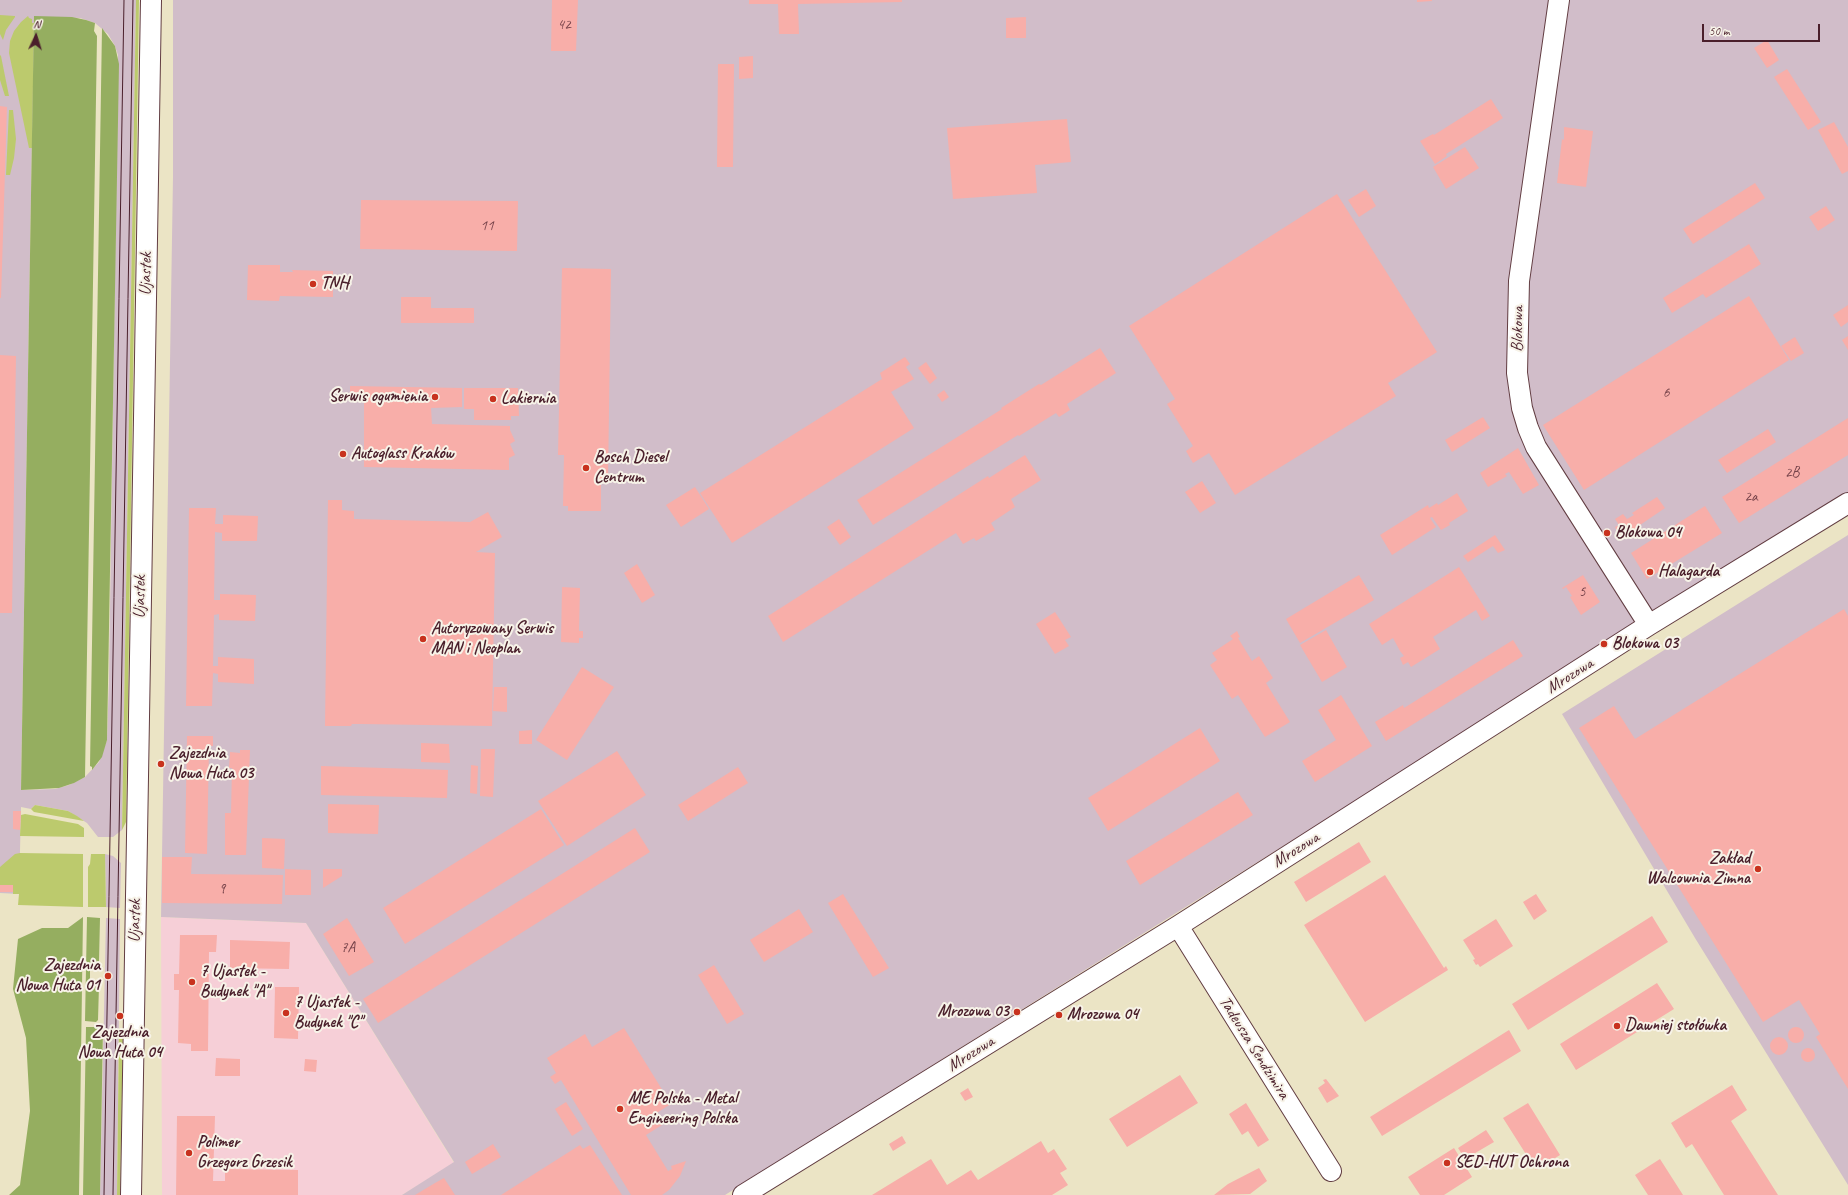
<!DOCTYPE html>
<meta charset="utf-8">
<style>
body{margin:0}
#map{position:relative;width:1848px;height:1195px;overflow:hidden;background:#ebe4c5;font-family:Caveat,sans-serif}
canvas{display:block}
.north{position:absolute;left:16px;top:16px;width:40px;height:40px;-webkit-text-stroke:3px #f7f3e8;paint-order:stroke;rotate:4deg;font-size:11px;font-weight:700;line-height:16px;text-align:center;color:#4a1f2b}
.north::after{content:'';display:block;margin:auto;width:14px;height:18px;background:#4a1f2b;clip-path:polygon(50% 0,100% 100%,50% 72%,0 100%)}
.scale{position:absolute;left:1702px;top:24px;width:118px;height:18px;box-sizing:border-box;border:2px solid #4a1f2b;border-top:0;padding-left:5px;font-size:12px;line-height:14px;white-space:nowrap;color:#4a1f2b;-webkit-text-stroke:3px #f7f3e8;paint-order:stroke}
</style>
<div id="map">
<canvas width="1848" height="1195"></canvas>
<div class="north">N</div>
<div class="scale">50 m</div>
</div>
<script>
const c = document.querySelector('canvas').getContext('2d');
c.lineJoin = 'round';
function paint(path, color) { c.fillStyle = color; c.fill(path, 'evenodd'); }
const toPath = rows => new Path2D(rows.map(r => 'M' + r).join(''));
function stroke(path, color, width, dash) { c.strokeStyle = color; c.lineWidth = width; c.lineCap = dash ? 'butt' : 'round'; c.setLineDash(dash || []); c.stroke(path); }
function write(font, color, halo, rows, align = 'center') {
  c.font = font + ' Caveat,sans-serif'; c.lineWidth = 4; c.setLineDash([]); c.textBaseline = 'middle'; c.strokeStyle = halo; c.fillStyle = color; for (const [text, x, y, turn = 0] of rows) {
    c.save(); c.translate(x, y); c.rotate((+turn || 0) * Math.PI / 180); c.textAlign = isNaN(turn) ? turn : align; if (halo) c.strokeText(text, 0, 0); c.fillText(text, 0, 0); c.restore();
  }
}
const built = toPath([
 [161,917,306,923,454,1163,402,1195,162,1195]
]);
const industrial = toPath([
 [0,0,136,0,122,830,113,837,98,837,87,823,68,811,35,805,31,809,21,807,19,894,0,893],
 [34,17,80,18,95,23,108,34,115,46,118,55,109,679,107,740,99,762,85,777,69,785,55,789,21,790],
 [173,0,1848,0,1848,493,725,1195,402,1195,454,1162,306,923,161,917,173,177],
 [1848,535,1848,1185,1695,938,1562,714],
 [105,854,113,856,121,863,120,908,106,907],
 [106,918,120,919,117,1195,100,1195]
]);
const green = toPath([
 [136,0,139,0,126,822,122,830],
 [0,15,15,16,15,17,6,30,3,40,0,34],
 [28,16,29,18,32,19,32,23,34,23,32,148,29,148,9,53,10,41,14,31,21,22],
 [0,55,1,56,9,96,5,96,0,80],
 [9,110,13,110,16,139,14,158,10,175,6,175],
 [35,805,68,811,77,816,84,821,34,812,31,809],
 [25,814,78,824,84,828,84,837,20,836,21,815],
 [20,853,83,854,83,907,18,905,19,894,13,894,13,885,0,885,0,867,15,854],
 [91,854,105,854,106,907,88,907,88,867,90,864],
 [119,1028,123,1028,120,1195,117,1195]
]);
const forest = toPath([
 [34,16,72,17,86,20,95,23,94,31,97,36,85,777,74,783,59,788,21,790],
 [102,28,115,46,119,64,107,740,102,757,92,770,92,767,90,766],
 [83,917,79,1195,9,1195,20,1185,30,1111,26,1038,13,989,18,939,42,928,68,928],
 [87,917,100,918,99,962,96,965,90,965,90,981,96,981,99,985,98,1020,96,1022,85,1021],
 [86,1027,103,1027,100,1195,83,1195]
]);
const building = toPath([
 [552,0,578,0,576,51,551,51],
 [749,0,902,0,902,2,798,4,799,34,779,34,778,4,749,4],
 [1417,0,1432,0,1432,1,1417,2],
 [1026,17,1026,38,1006,38,1006,18],
 [1767,40,1779,60,1767,68,1754,48],
 [753,56,753,78,739,79,739,57],
 [718,64,734,64,733,167,717,167],
 [1787,69,1821,122,1808,130,1774,77],
 [1491,99,1503,118,1446,154,1447,156,1435,164,1420,141,1433,134,1434,135],
 [0,106,7,107,1,298,0,298],
 [1067,119,1071,162,1035,165,1037,193,953,199,947,128],
 [1834,122,1848,147,1848,171,1842,174,1818,130],
 [1564,127,1593,131,1586,187,1557,183,1562,139,1564,140],
 [1465,147,1479,168,1446,189,1433,167],
 [1755,183,1765,198,1693,244,1683,229],
 [1366,189,1376,206,1359,217,1348,200],
 [1337,194,1437,352,1388,383,1396,396,1235,495,1209,453,1193,463,1186,451,1193,446,1167,404,1175,399,1129,326],
 [361,200,518,201,517,251,360,249],
 [1826,206,1835,220,1818,231,1809,217],
 [1749,244,1761,264,1706,298,1703,294,1672,313,1663,298],
 [248,265,280,265,280,272,293,272,292,270,333,271,333,297,280,296,279,301,247,300],
 [562,268,611,269,608,480,601,480,601,511,568,511,568,506,563,506,564,455,558,455],
 [1749,296,1789,360,1584,490,1543,425],
 [401,297,431,297,431,308,474,308,474,323,401,323],
 [1848,305,1848,322,1841,327,1833,315],
 [1848,336,1848,350,1842,340],
 [1795,337,1804,353,1791,361,1781,346],
 [1100,348,1116,373,1067,404,1070,410,1059,417,1056,413,1019,436,1018,435,873,525,857,500,1002,409,1001,408,1039,384,1041,385],
 [0,355,16,356,12,613,0,613],
 [905,357,910,364,906,367,914,379,891,392,914,428,732,543,700,493,882,379,880,373],
 [926,362,937,378,930,384,918,368],
 [350,386,462,388,462,407,431,408,432,424,510,426,510,430,515,441,510,444,515,455,509,458,509,470,364,467,364,398,350,398],
 [464,388,518,388,519,416,511,416,511,420,474,420,474,409,464,409],
 [944,390,949,397,942,402,937,395],
 [1483,417,1490,428,1452,452,1445,440],
 [1848,418,1848,455,1739,523,1722,497],
 [1768,429,1776,442,1727,473,1718,460],
 [1518,448,1539,485,1523,494,1509,472,1505,474,1507,476,1488,487,1480,473],
 [1025,455,1041,480,1011,499,1015,507,991,523,995,530,976,541,974,538,963,544,956,533,783,642,768,616,988,476,989,478],
 [1202,481,1216,503,1200,513,1185,492],
 [695,487,709,509,681,527,666,505],
 [1457,493,1468,511,1449,523,1450,525,1441,530,1432,517,1430,518,1436,527,1392,555,1380,535,1428,505,1429,508,1437,503,1438,505],
 [1657,497,1665,508,1621,538,1615,527,1619,525,1615,519,1623,514,1627,519,1634,515,1632,513],
 [328,500,342,500,342,510,354,511,354,519,470,522,488,512,502,537,476,552,495,553,492,726,361,724,352,724,351,726,325,726],
 [1705,506,1722,533,1647,579,1631,553],
 [189,508,216,508,215,524,223,524,223,515,258,516,257,541,222,541,222,533,215,532,214,600,220,600,220,594,256,595,255,621,219,620,219,614,214,615,213,666,218,666,218,657,254,659,254,684,218,682,218,674,213,673,212,706,186,706],
 [839,519,851,537,840,545,827,527],
 [1495,535,1505,550,1498,553,1493,546,1468,562,1463,556],
 [637,564,655,595,642,603,624,573],
 [1459,567,1490,616,1482,621,1476,610,1433,637,1440,649,1411,667,1408,662,1403,665,1400,658,1404,656,1400,651,1393,638,1382,645,1369,624],
 [1359,575,1374,600,1300,643,1286,619],
 [1583,575,1600,602,1581,615,1570,597,1572,596,1566,587,1563,589,1562,588],
 [562,587,580,588,579,631,583,631,583,638,579,638,579,643,561,642],
 [1844,609,1848,616,1848,1089,1816,1037,1820,1034,1799,1000,1763,1022,1579,728,1614,706,1635,739],
 [1055,612,1071,637,1065,640,1069,646,1055,654,1036,624],
 [1326,630,1347,667,1322,682,1300,645],
 [1237,631,1240,637,1238,638,1252,661,1259,656,1273,678,1266,683,1290,722,1265,737,1238,695,1232,699,1210,665,1217,660,1212,653,1233,639,1230,636],
 [1513,640,1523,656,1386,741,1375,722,1403,705,1404,708],
 [582,667,614,687,567,760,536,740],
 [494,687,507,687,507,712,493,711],
 [1341,695,1372,746,1315,782,1302,761,1336,740,1318,710],
 [1200,728,1220,761,1108,831,1088,798],
 [532,730,532,744,519,744,519,731],
 [187,736,213,736,213,746,209,746,207,854,185,853],
 [421,743,449,744,450,763,421,762],
 [481,749,495,749,493,797,480,796],
 [240,750,250,750,246,855,225,855,225,813,231,813,232,768,229,768,230,752,240,753],
 [617,751,646,795,567,846,538,801],
 [471,765,478,766,477,794,470,793],
 [321,766,448,770,447,798,321,795],
 [738,767,748,783,688,821,678,805],
 [1238,792,1253,815,1140,885,1126,861],
 [328,804,379,805,378,834,328,833],
 [541,809,564,845,405,944,383,908],
 [13,811,21,811,20,830,13,829],
 [635,828,650,852,378,1023,363,999],
 [262,838,285,839,284,869,262,868],
 [1359,842,1371,862,1306,902,1294,882],
 [162,857,192,857,191,874,283,875,282,904,162,903],
 [285,869,311,870,311,895,285,895],
 [323,869,342,869,342,876,323,888],
 [1385,875,1444,968,1446,966,1448,970,1365,1022,1304,925],
 [0,885,13,885,13,892,0,892],
 [843,894,889,968,873,977,828,903],
 [1536,894,1547,911,1534,920,1523,902],
 [799,909,813,932,764,962,750,940],
 [1652,916,1668,942,1528,1030,1512,1004],
 [347,918,374,962,349,976,323,934],
 [1496,919,1513,946,1480,967,1478,964,1476,965,1473,960,1475,959,1463,940],
 [180,935,217,935,216,952,209,952,208,1051,191,1051,191,1044,178,1043,179,990,174,990,174,974,179,974],
 [230,940,290,942,289,969,230,968],
 [714,965,744,1014,727,1024,698,975],
 [1657,983,1674,1009,1576,1070,1560,1044],
 [275,987,299,987,298,1039,274,1038],
 '1788 1035a8 8 0 1 1 16 0a8 8 0 1 1-16 0Z',
 [624,1028,671,1104,655,1114,662,1125,646,1135,668,1171,672,1169,671,1166,686,1161,680,1176,669,1190,662,1195,631,1195,561,1080,555,1084,550,1077,556,1073,547,1058,585,1034,592,1047],
 [1509,1030,1521,1051,1382,1136,1370,1117],
 '1770 1046a9 9 0 1 1 18 0a9 9 0 1 1-18 0Z',
 '1801 1055a7 7 0 1 1 14 0a7 7 0 1 1-14 0Z',
 [216,1058,240,1059,240,1076,215,1076],
 [305,1059,317,1060,316,1072,304,1071],
 [1180,1075,1198,1103,1127,1147,1109,1119],
 [1326,1079,1339,1096,1327,1103,1318,1088,1325,1083,1323,1080],
 [1732,1085,1747,1110,1731,1121,1778,1195,1724,1195,1692,1144,1686,1148,1671,1123],
 [968,1088,973,1097,965,1101,960,1093],
 [566,1102,583,1129,572,1136,555,1109],
 [1246,1103,1269,1140,1258,1147,1248,1131,1242,1135,1229,1114],
 [1528,1103,1560,1155,1536,1170,1503,1118],
 [177,1116,215,1116,213,1181,225,1181,225,1169,298,1170,298,1195,176,1195],
 [1486,1130,1494,1142,1465,1159,1458,1148],
 [902,1136,906,1143,893,1151,889,1144],
 [1041,1141,1048,1153,1054,1149,1067,1169,1060,1173,1068,1185,1052,1195,872,1195,931,1159,947,1185,971,1170,978,1180],
 [493,1144,501,1157,472,1174,465,1162],
 [580,1145,583,1149,590,1145,622,1195,501,1195],
 [1454,1148,1472,1177,1444,1195,1420,1195,1408,1177],
 [1660,1159,1683,1195,1648,1195,1635,1175],
 [1259,1168,1267,1181,1250,1194,1214,1195,1228,1184],
 [444,1178,455,1195,415,1195,435,1183]
]);
const minor = toPath([
 [1559,0,1519,281,1517,373,1522,408,1528,428,1536,447,1649,625],
 [1178,926,1331,1171],
 [131,1195,151,0],
 [743,1195,1178,926,1649,625,1848,503]
]);
const tram = toPath([
 [104,1195,124,0],
 [113,1195,133,0]
]);
const markers = [
 [313,284,4,"#c8321e"],
 [435,397,4,"#c8321e"],
 [493,399,4,"#c8321e"],
 [343,454,4,"#c8321e"],
 [586,468,4,"#c8321e"],
 [1607,533,4,"#c8321e"],
 [1650,572,4,"#c8321e"],
 [423,639,4,"#c8321e"],
 [1604,644,4,"#c8321e"],
 [161,764,4,"#c8321e"],
 [1758,869,4,"#c8321e"],
 [108,976,4,"#c8321e"],
 [192,982,4,"#c8321e"],
 [1017,1012,4,"#c8321e"],
 [286,1013,4,"#c8321e"],
 [1059,1015,4,"#c8321e"],
 [120,1016,4,"#c8321e"],
 [1617,1026,4,"#c8321e"],
 [620,1109,4,"#c8321e"],
 [189,1153,4,"#c8321e"],
 [1447,1163,4,"#c8321e"]
];
const numberNames = [
 ["42",564,25],
 ["11",487,226],
 ["6",1666,393],
 ["2B",1792,473],
 ["2a",1751,497],
 ["5",1582,592],
 ["9",222,889],
 ["7A",348,948]
];
const streetNames = [
 ["Ujastek",146,274,-89],
 ["Blokowa",1518,329,-89],
 ["Ujastek",140,597,-89],
 ["Mrozowa",1570,676,-32],
 ["Mrozowa",1296,850,-32],
 ["Ujastek",135,921,-89],
 ["Tadeusza Sendzimira",1254,1048,58],
 ["Mrozowa",971,1054,-32]
];
const poiNames = [
 ["TNH",321,284],
 ["Serwis ogumienia",427,397,"right"],
 ["Lakiernia",501,399],
 ["Autoglass Kraków",351,454],
 ["Bosch Diesel",594,458],
 ["Centrum",594,478],
 ["Blokowa 04",1615,533],
 ["Halagarda",1658,572],
 ["Autoryzowany Serwis",431,629],
 ["MAN i Neoplan",431,649],
 ["Blokowa 03",1612,644],
 ["Zajezdnia",169,754],
 ["Nowa Huta 03",169,774],
 ["Zakład",1750,859,"right"],
 ["Walcownia Zimna",1750,879,"right"],
 ["Zajezdnia",100,966,"right"],
 ["Nowa Huta 01",100,986,"right"],
 ["7 Ujastek -",200,972],
 ["Budynek \"A\"",200,992],
 ["7 Ujastek -",294,1003],
 ["Budynek \"C\"",294,1023],
 ["Mrozowa 03",1009,1012,"right"],
 ["Mrozowa 04",1067,1015],
 ["Dawniej stołówka",1625,1026],
 ["Zajezdnia",120,1033,"center"],
 ["Nowa Huta 04",120,1053,"center"],
 ["ME Polska - Metal",628,1099],
 ["Engineering Polska",628,1119],
 ["Polimer",197,1143],
 ["Grzegorz Grzesik",197,1163],
 ["SED-HUT Ochrona",1455,1163]
];
paint(built, '#f6cfd7');
paint(industrial, '#d1bdc9');
paint(green, '#bcca6d');
paint(forest, '#95ae60');
paint(building, '#f8aea9');
stroke(minor, '#623d42', 22);
stroke(minor, '#fff', 20);
stroke(tram, '#4a1f2b', 1);
for (const [x, y, r, color] of markers) { const dot = new Path2D(); dot.arc(x, y, r, 0, 2 * Math.PI); c.fillStyle = color; c.fill(dot); stroke(dot, '#f7f3e8', 1.5); }
write('15px', '#76434a', null, numberNames);
write('17px', '#4a1f2b', '#f7f3e8', streetNames);
write('bold 17px', '#4a1f2b', '#f7f3e8', poiNames, 'left');
</script>
